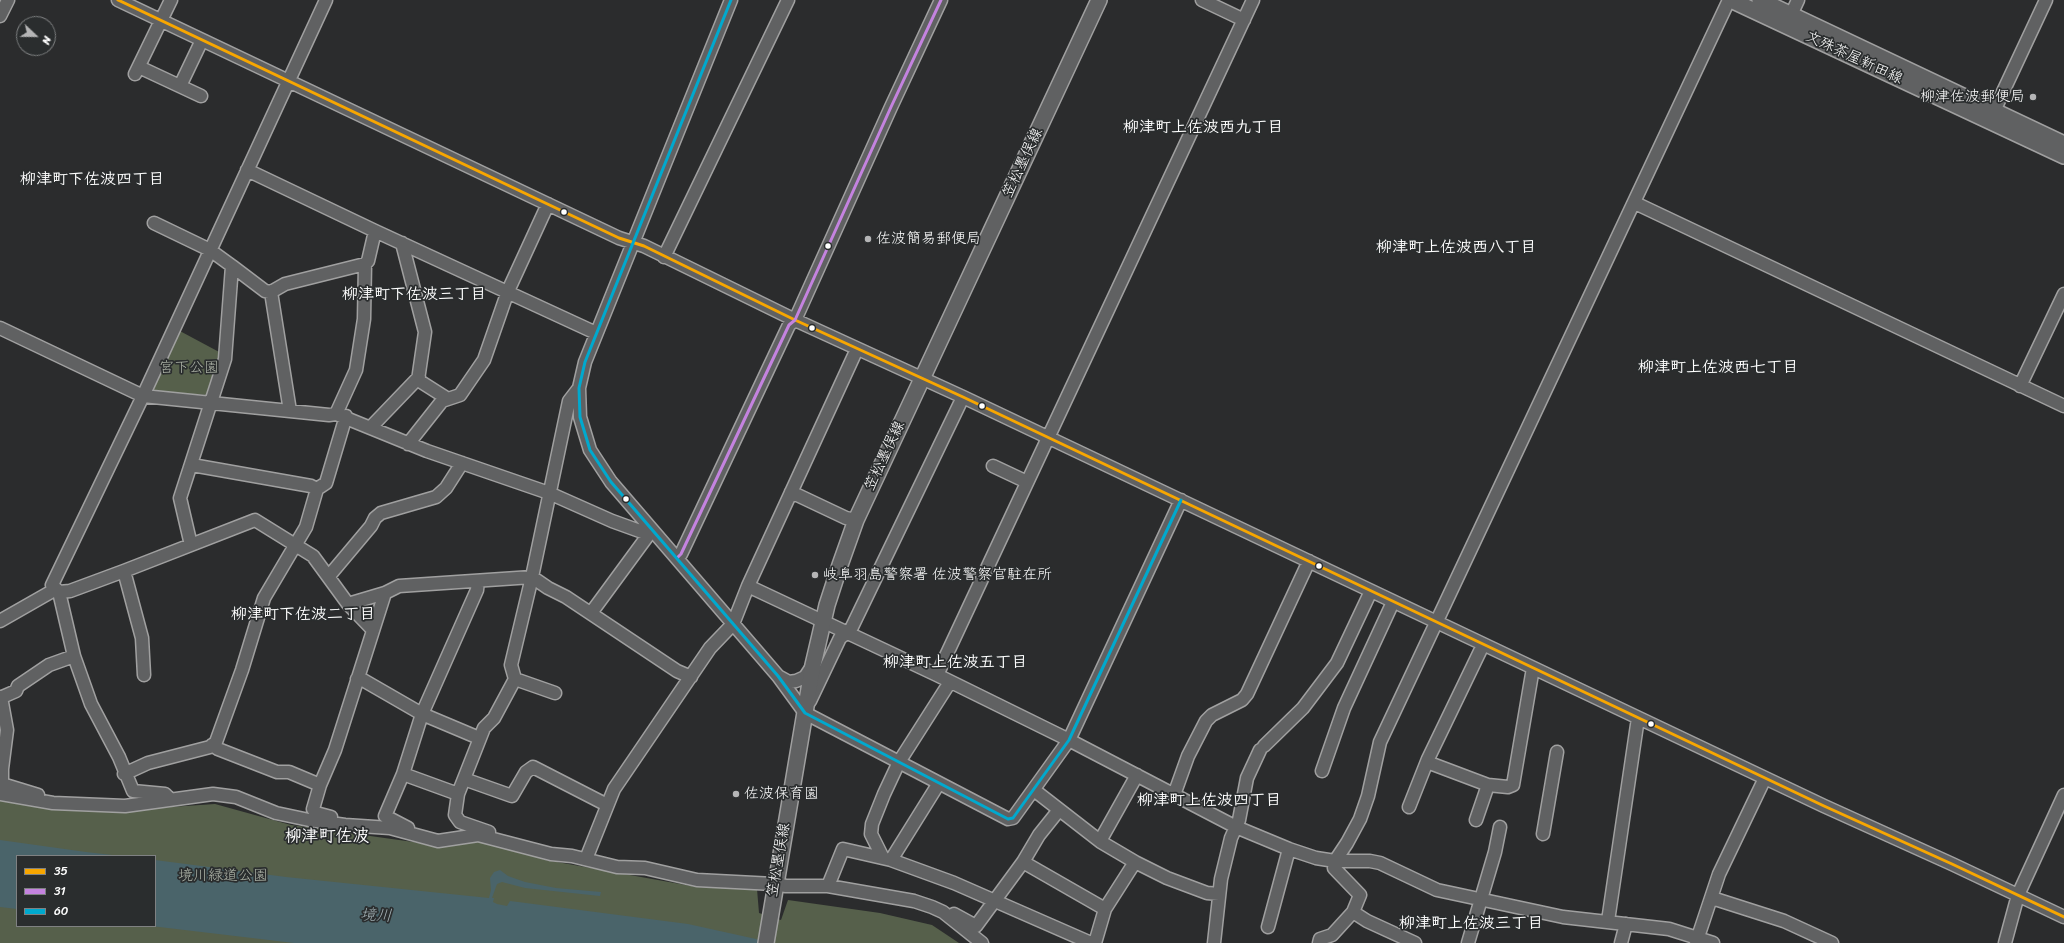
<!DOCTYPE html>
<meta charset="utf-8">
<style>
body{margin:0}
#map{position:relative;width:2064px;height:943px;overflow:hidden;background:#2b2c2d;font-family:Sriracha,sans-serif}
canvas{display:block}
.legend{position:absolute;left:16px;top:855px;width:140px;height:72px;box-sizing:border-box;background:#2a2d2e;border:1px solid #7f8182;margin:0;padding:5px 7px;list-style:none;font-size:12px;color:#fff}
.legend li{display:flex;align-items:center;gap:8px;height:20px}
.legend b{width:20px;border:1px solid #7f8182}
.north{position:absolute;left:16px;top:16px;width:40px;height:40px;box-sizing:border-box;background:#2a2d2e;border:1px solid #7f8182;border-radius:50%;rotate:112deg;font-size:11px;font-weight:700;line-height:16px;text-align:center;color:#fff}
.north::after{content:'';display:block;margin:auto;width:14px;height:18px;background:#b5b5b6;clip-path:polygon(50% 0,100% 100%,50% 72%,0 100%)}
</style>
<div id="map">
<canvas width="2064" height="943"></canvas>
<ul class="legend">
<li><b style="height:5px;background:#f7a600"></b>35</li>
<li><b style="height:5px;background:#c483df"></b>31</li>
<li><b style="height:5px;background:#00a9ce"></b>60</li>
</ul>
<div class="north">N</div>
</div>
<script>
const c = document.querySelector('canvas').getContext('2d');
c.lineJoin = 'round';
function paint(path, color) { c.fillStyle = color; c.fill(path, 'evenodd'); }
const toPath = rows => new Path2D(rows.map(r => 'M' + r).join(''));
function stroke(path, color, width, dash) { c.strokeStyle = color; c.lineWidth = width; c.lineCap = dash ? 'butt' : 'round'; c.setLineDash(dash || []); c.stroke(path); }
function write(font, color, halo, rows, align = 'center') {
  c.font = font + ' Sriracha,"Klee One",sans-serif'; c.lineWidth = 3.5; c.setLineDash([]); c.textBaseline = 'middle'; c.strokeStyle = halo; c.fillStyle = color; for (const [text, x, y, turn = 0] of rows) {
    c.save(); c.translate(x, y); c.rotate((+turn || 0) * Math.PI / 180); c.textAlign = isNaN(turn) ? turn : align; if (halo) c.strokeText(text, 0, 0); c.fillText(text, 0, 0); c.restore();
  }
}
const green = toPath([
 [178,330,221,353,207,395,150,392],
 [0,797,112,811,215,804,291,825,435,845,484,841,546,860,697,887,757,889,759,913,781,920,788,900,880,913,932,925,959,943,0,943],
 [17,856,155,856,155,926,17,926]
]);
const water = toPath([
 [0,840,86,852,121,856,17,856,17,909,0,907],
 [155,860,286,877,489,898,491,890,490,878,494,872,500,870,508,876,525,882,556,888,601,892,600,896,525,888,502,882,497,884,492,898,494,898,493,902,497,904,507,906,510,901,518,902,688,924,756,939,765,943,294,943,151,926,155,926]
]);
const minor = toPath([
 [118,0,619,238,644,246,795,320,963,397,1824,806,1952,864,2064,917],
 [731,0,585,362,579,388,580,417,590,450,611,482,778,676,805,713,1008,819,1013,818,1069,740,1181,500],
 [1202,0,1244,20],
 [1791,15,1798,0],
 [0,16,8,0],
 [139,67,201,96],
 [135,74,171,0],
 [180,86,202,40],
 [1994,111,2046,0],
 [247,170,375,231,596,333],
 [1635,203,2064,406],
 [154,223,210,250,232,266,225,359,180,498,191,545],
 [402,243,425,332,418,380,448,399],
 [664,257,788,0],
 [232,266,265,291,271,292,285,284,365,264,368,261,375,231],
 [271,292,290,411],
 [0,328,143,396,329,415,336,414,427,451,549,493,612,521,648,534],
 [2020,386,2064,294],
 [336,414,356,370,364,319,365,264],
 [371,427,419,377],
 [408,444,442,401,460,395,484,360,508,291,548,204],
 [192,465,311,486,317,489],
 [993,466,1027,482],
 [791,492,846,518,856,520],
 [677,558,681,554,789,325,795,320,891,107,941,0],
 [124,571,142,638,144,675],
 [329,576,371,526,375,518,381,513,436,497,446,488,462,463],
 [748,586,937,675,1069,740,1236,827,1289,849,1316,858,1335,861,1370,861,1380,863,1437,890,1563,917,1669,929,1713,943],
 [59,592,70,591,124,571,255,520,313,556,348,604],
 [591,613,652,530],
 [0,621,56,589],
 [373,630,348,604,385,593,399,586,532,577,548,588,566,597,677,671,691,677],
 [937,675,1253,0],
 [778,676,789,682,796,681,805,677,813,665],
 [357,679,363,680,422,714,479,738],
 [515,679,555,693],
 [1,697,7,730,2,769,2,784,38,795],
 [0,698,16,691,18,686,49,665,74,656],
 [810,701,840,638,851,629,963,397],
 [212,745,218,749,277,772,289,772,320,785],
 [1264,746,1303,708,1337,663,1371,591],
 [1427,762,1488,785,1508,787,1513,785,1533,668],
 [1322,771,1344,708,1393,602],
 [124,774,148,763,210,747,216,742,242,670,264,598,306,527,317,489,326,483,346,416],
 [403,774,458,794],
 [464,779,512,796,526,772,533,767,607,805],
 [1034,790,1101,842,1135,862],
 [0,794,53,803,125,806,213,794,236,797,276,813,309,820,345,825,390,828,438,841,478,835,551,854,572,856,617,867,645,868,697,880,774,884,786,886,828,886,914,901,932,907,943,912,982,943],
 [1174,795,1188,756,1206,721,1212,715,1242,700,1247,694,1309,561],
 [169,798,165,794,133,791,119,757,91,704,74,656,59,592,52,585,143,396,326,0],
 [1409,807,1428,759,1483,645],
 [331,817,316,813,313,809,320,785,335,750,385,593],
 [1476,820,1488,785],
 [408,828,385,816,403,774,422,714,477,590,478,581],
 [489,832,460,822,455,815,458,794,484,728,494,718,515,679,511,665,532,577,569,401,579,388],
 [1543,834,1557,752],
 [1100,841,1137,775],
 [883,858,871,834,872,824,884,794,899,762,950,682],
 [586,859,614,789,710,648,733,624,748,586,857,349],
 [891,860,939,783],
 [1023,862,1105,909],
 [828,886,843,849,891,860,954,883,1091,943],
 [1712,898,1784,921,1832,943],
 [1353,912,1367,921,1415,943],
 [954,914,976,926,1023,862,1039,835,1059,810],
 [1608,921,1638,718],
 [1268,927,1289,849],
 [1095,943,1105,909,1135,862,1167,878,1207,893,1219,894],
 [1214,943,1221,879,1231,838,1239,820,1247,778,1260,750],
 [1319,943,1320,939,1332,935,1353,912,1360,895,1334,868,1335,861,1347,843,1360,819,1368,796,1380,742,1729,0],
 [1468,943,1495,852,1500,827],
 [1621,943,1626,924],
 [1696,943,1719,874,1765,778],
 [2005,943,2018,895,2064,795]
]);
const major = toPath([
 [1731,0,2064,156],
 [1760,0,2064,144],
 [766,943,813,665,827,605,840,565,856,520,1099,0]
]);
const bus1 = toPath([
 [118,0,619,238,644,246,795,320,963,397,1824,806,1952,864,2064,917]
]);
const bus2 = toPath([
 [677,558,681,554,789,325,795,320,891,107,941,0]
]);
const bus3 = toPath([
 [731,0,585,362,579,388,580,417,590,450,611,482,778,676,805,713,1008,819,1013,818,1069,740,1181,500]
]);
const markers = [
 [2033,97,4,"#b5b5b6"],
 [564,212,3.5,"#fff"],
 [868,239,4,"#b5b5b6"],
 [828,246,3.5,"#fff"],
 [812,328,3.5,"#fff"],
 [982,406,3.5,"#fff"],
 [626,499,3.5,"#fff"],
 [1319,566,3.5,"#fff"],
 [815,575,4,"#b5b5b6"],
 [1651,724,3.5,"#fff"],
 [736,794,4,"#b5b5b6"]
];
const streetNames = [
 ["文殊茶屋新田線",1854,58,25],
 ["笠松墨俣線",1023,163,-65],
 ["笠松墨俣線",885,456,-65],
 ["笠松墨俣線",779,860,-80]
];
const poiNames = [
 ["柳津佐波郵便局",2025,97,"right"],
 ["佐波簡易郵便局",876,239],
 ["岐阜羽島警察署 佐波警察官駐在所",823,575],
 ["佐波保育園",744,794]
];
const parkNames = [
 ["宮下公園",189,368],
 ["境川緑道公園",223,876]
];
const neighbourhoodNames = [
 ["柳津町上佐波西九丁目",1203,128],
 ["柳津町下佐波四丁目",92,180],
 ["柳津町上佐波西八丁目",1456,248],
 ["柳津町下佐波三丁目",414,295],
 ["柳津町上佐波西七丁目",1718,368],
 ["柳津町下佐波二丁目",303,615],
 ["柳津町上佐波五丁目",955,663],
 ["柳津町上佐波四丁目",1209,801],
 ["柳津町上佐波三丁目",1471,924]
];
const waterNames = [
 ["境川",376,916,3]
];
const quarterNames = [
 ["柳津町佐波",327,837]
];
paint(green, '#56604b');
paint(water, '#4a646a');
stroke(minor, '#a0a0a0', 15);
stroke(major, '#a0a0a0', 18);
stroke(minor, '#606162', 12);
stroke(major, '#606162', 15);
stroke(bus1, '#f7a600', 3);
stroke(bus2, '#c483df', 3);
stroke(bus3, '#00a9ce', 3);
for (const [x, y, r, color] of markers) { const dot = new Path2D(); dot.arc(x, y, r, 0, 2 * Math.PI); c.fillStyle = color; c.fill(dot); stroke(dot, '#2a2d2e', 1.5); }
write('15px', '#fff', '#2a2d2e', streetNames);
write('15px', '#fff', '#2a2d2e', poiNames, 'left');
write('15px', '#aeb4a8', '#2a2d2e', parkNames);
write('bold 16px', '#fff', '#2a2d2e', neighbourhoodNames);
write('italic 16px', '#a6b4b8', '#2a2d2e', waterNames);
write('bold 17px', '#fff', '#2a2d2e', quarterNames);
</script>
